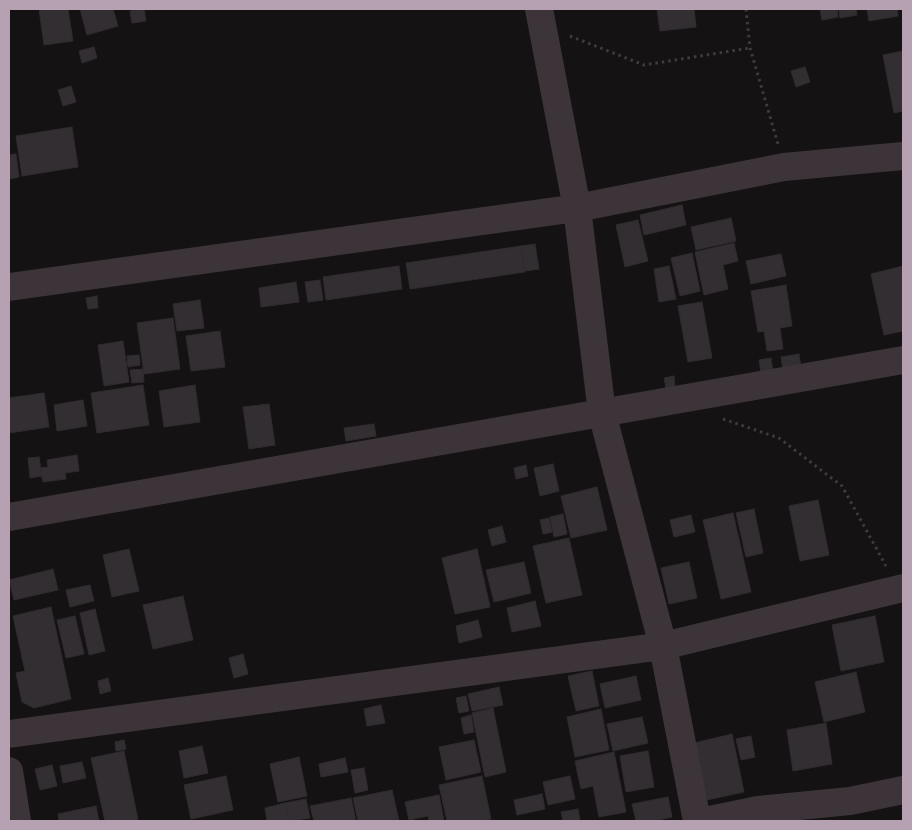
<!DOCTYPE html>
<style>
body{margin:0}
#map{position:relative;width:912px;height:830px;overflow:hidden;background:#141213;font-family:Poppins,sans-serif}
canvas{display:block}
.frame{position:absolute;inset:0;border:10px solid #b6a1b3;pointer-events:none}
</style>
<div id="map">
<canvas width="912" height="830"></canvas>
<div class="frame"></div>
</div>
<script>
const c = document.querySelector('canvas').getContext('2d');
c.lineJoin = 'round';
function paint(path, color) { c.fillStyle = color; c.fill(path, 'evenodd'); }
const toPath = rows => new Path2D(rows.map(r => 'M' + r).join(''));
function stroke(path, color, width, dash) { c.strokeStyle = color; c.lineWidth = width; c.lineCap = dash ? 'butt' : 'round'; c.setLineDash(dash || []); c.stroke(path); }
const building = toPath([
 [39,9,68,9,73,41,44,45,39,9],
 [80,9,113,9,118,26,87,35,80,9],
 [144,9,146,21,132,23,130,11,144,9],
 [657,9,694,9,696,27,660,31,657,9],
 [820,9,837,9,838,17,822,20,820,9],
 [839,9,856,9,857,15,840,18,839,9],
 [867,9,897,9,898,16,869,21,867,9],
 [94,47,97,58,82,63,79,51,94,47],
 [903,51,903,111,894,113,883,55,903,51],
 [805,67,810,82,796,87,791,71,805,67],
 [71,86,76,102,63,106,58,90,71,86],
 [72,127,78,167,22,176,16,136,72,127],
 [16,154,19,177,9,179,9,155,16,154],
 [682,205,686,225,644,235,640,215,682,205],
 [731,218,736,241,696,250,691,227,731,218],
 [638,220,648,261,625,267,616,225,638,220],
 [734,243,738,261,723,265,728,289,704,295,695,252,734,243],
 [535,244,539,269,525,271,521,246,535,244],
 [521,246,525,272,410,289,406,263,521,246],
 [692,253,700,291,680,296,671,258,692,253],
 [781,254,786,276,751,284,746,261,781,254],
 [399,266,402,289,326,300,323,277,399,266],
 [669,266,676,299,659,302,654,269,669,266],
 [903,266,903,331,884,335,871,274,903,266],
 [320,280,323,300,308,302,305,282,320,280],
 [296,282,299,302,261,307,259,288,296,282],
 [786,285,792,326,780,328,783,349,767,351,764,331,758,332,751,291,786,285],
 [97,296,98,308,88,309,86,298,97,296],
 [200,300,204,328,177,331,173,304,200,300],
 [702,302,712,358,688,362,678,306,702,302],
 [173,318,180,369,144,374,137,323,173,318],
 [220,331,225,367,191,371,186,336,220,331],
 [123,341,129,382,104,386,98,345,123,341],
 [799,354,801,368,783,370,781,357,799,354],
 [139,355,140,365,128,367,127,356,139,355],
 [771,358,773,372,761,373,759,360,771,358],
 [143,369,144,382,132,383,130,370,143,369],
 [674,376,675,387,666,388,664,378,674,376],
 [143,385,149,425,97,433,91,393,143,385],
 [195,385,200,422,164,427,159,391,195,385],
 [44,393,49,427,9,433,9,398,44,393],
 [83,400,87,426,57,431,54,405,83,400],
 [269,404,275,445,249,449,243,407,269,404],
 [374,424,376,436,346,441,344,428,374,424],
 [77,455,79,471,65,473,66,479,43,482,40,468,48,467,47,460,77,455],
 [39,457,42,476,30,478,28,458,39,457],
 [553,464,559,491,540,496,534,468,553,464],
 [526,465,528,476,516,479,514,468,526,465],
 [597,487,607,530,571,538,561,496,597,487],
 [818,500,829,555,800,561,789,506,818,500],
 [754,509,763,553,746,557,736,513,754,509],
 [733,513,751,592,721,599,703,520,733,513],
 [563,514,567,534,554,537,550,517,563,514],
 [691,515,695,532,674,537,670,520,691,515],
 [549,518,552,532,543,534,540,520,549,518],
 [502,526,506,542,492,546,488,530,502,526],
 [569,538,582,595,546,603,533,546,569,538],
 [129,549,139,591,112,597,103,555,129,549],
 [477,549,490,607,455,614,442,558,477,549],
 [524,562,531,593,494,602,486,570,524,562],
 [689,562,697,598,669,604,661,568,689,562],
 [53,569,58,590,14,600,9,580,53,569],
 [90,585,94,601,70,607,66,590,90,585],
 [183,596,193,640,153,649,143,605,183,596],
 [535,601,541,626,512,632,507,608,535,601],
 [51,607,71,699,34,708,22,702,16,673,25,671,13,616,51,607],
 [95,609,105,651,89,655,80,613,95,609],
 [75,616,84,654,66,658,57,620,75,616],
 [875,616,884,662,841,671,832,625,875,616],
 [478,620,482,637,459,643,456,626,478,620],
 [243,654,248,674,234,678,229,658,243,654],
 [592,671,599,706,576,711,568,676,592,671],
 [856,672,865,712,824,722,815,682,856,672],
 [636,676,641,700,605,708,600,684,636,676],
 [108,678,111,691,100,694,98,681,108,678],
 [499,687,503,705,472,711,468,694,499,687],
 [466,696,469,711,459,713,456,698,466,696],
 [381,705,385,723,367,726,364,709,381,705],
 [493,708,506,772,485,777,472,713,493,708],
 [601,709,609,750,575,757,567,717,601,709],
 [471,715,474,732,464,734,461,718,471,715],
 [642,717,648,743,613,751,607,724,642,717],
 [826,723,832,764,793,771,787,730,826,723],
 [732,734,744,792,702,801,690,744,732,734],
 [751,736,755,757,741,760,736,739,751,736],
 [124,740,126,749,116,751,115,742,124,740],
 [474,740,481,772,446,780,439,747,474,740],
 [202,746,208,773,184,778,179,751,202,746],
 [124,751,138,820,105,821,91,758,124,751],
 [648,751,654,787,626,792,620,756,648,751],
 [614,752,626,812,599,817,593,786,581,789,575,761,614,752],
 [299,757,307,796,278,802,270,764,299,757],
 [345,758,348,772,321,777,319,764,345,758],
 [82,762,86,778,63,783,60,766,82,762],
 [52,765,57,786,40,790,35,769,52,765],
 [364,768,368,790,355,793,351,770,364,768],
 [226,776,233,810,191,819,184,785,226,776],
 [482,776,491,819,479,821,447,821,439,785,482,776],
 [570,776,575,799,548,805,543,782,570,776],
 [392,790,399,821,358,821,353,798,392,790],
 [542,794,545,809,517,815,514,800,542,794],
 [439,795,444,821,429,821,428,816,409,820,405,802,439,795],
 [668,797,672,817,654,821,636,821,632,804,668,797],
 [351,798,356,821,314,821,310,806,351,798],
 [306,799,310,818,289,821,285,803,306,799],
 [285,803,289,821,267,821,265,808,285,803],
 [96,806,99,821,59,821,58,814,96,806],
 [578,809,580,821,563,821,561,812,578,809]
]);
const path = toPath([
 [746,9,750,48,778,144],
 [570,36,644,65,750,48],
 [723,419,779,438,842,486,886,566]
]);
const minor = toPath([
 [539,9,577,208,602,413,663,646,697,821],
 [9,287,577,208,784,167,903,156],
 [9,517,903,360],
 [9,734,663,646,903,588],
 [9,771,17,821],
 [705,821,758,810,850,801,903,790]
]);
paint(building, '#332e31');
stroke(building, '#302b2e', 1);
stroke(path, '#423a41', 3, [2.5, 4]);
stroke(minor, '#3c3439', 28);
</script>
